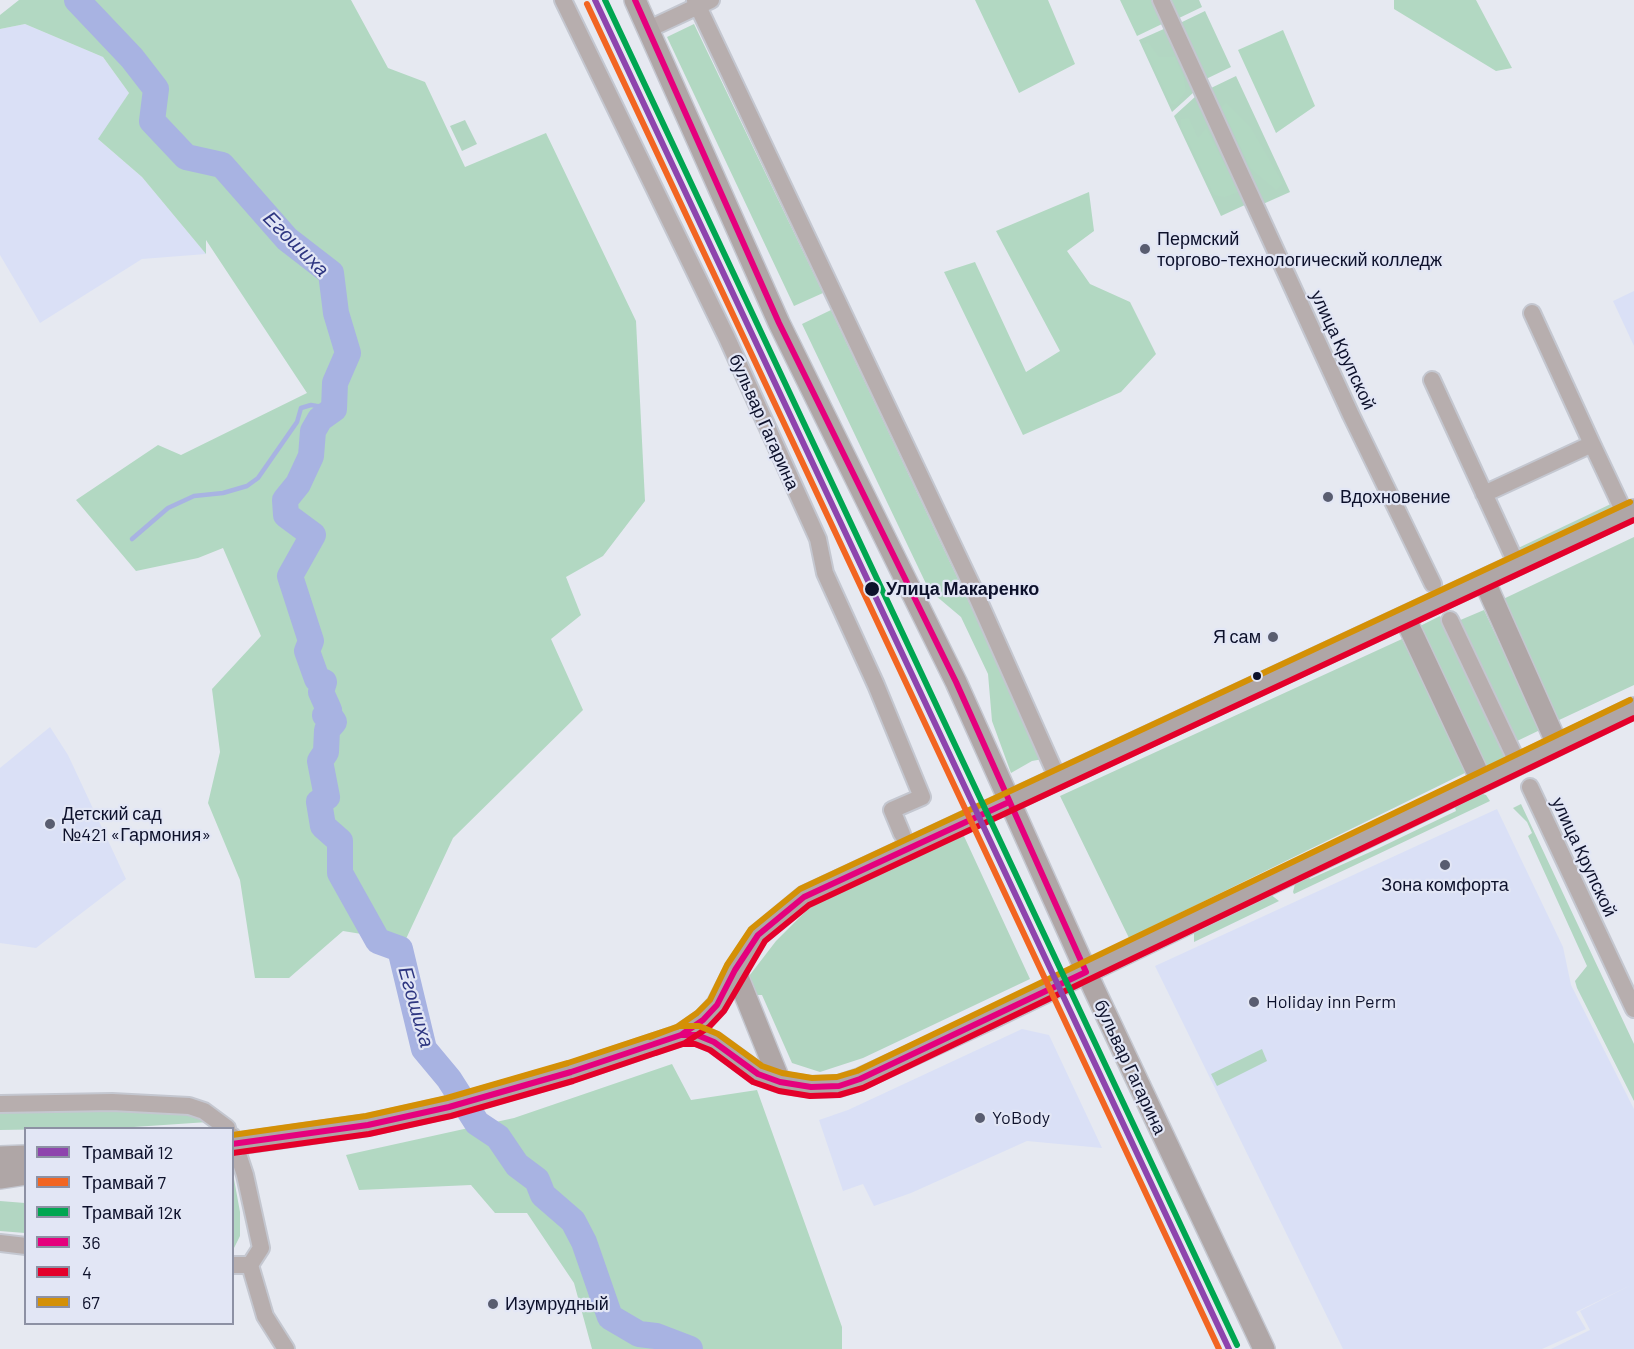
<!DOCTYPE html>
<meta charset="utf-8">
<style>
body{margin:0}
#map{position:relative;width:1634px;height:1349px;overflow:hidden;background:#e6e9f1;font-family:Barlow,sans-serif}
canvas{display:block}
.legend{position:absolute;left:24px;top:1127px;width:210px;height:198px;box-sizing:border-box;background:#e2e6f5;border:2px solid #8d91a4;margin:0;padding:8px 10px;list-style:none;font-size:18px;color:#0d112b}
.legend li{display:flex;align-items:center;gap:12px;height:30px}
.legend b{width:30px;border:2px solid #8d91a4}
</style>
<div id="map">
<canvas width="1634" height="1349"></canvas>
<ul class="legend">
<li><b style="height:8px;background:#8e44ad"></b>Трамвай 12</li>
<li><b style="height:8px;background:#f26522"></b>Трамвай 7</li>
<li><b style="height:8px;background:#00a651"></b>Трамвай 12к</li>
<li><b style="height:8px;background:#e5007d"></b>36</li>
<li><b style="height:8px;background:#e4002b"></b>4</li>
<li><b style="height:8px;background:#d49006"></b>67</li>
</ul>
</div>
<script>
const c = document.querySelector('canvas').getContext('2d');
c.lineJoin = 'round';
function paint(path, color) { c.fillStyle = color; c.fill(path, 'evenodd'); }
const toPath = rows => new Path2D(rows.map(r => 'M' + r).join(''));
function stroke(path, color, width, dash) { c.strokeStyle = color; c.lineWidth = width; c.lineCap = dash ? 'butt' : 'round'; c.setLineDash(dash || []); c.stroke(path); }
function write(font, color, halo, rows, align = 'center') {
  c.font = font + ' Barlow,sans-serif'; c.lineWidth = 4.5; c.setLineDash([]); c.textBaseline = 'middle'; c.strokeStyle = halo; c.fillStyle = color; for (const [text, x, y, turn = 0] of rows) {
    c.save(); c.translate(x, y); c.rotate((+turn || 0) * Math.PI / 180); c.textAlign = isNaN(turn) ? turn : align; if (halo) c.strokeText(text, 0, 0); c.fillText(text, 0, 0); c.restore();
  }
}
const built = toPath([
 [25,24,103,57,129,93,99,140,142,177,206,254,142,259,40,323,0,255,0,29],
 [1634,291,1634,346,1613,301],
 [50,727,68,755,126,879,36,948,0,943,0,768],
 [1497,809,1563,947,1571,985,1634,1109,1634,1349,1551,1349,1590,1330,1580,1311,1631,1285,1576,1312,1586,1329,1542,1349,1343,1349,1155,966],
 [1022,1029,1049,1035,1102,1148,1027,1141,911,1193,874,1206,863,1184,843,1191,819,1120,848,1110]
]);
const green = toPath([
 [1169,0,1199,0,1202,7,1177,19],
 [1205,11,1231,67,1206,79,1180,23],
 [1166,28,1194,92,1172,112,1139,40],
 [1236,76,1290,192,1263,204,1209,89],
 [1196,96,1247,204,1221,216,1174,116],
 [465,120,477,144,462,151,450,126],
 [1615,502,1618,507,1520,555,1514,550],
 [1634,537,1634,685,1557,721,1499,601],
 [1484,610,1540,730,1515,742,1458,621],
 [1440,616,1506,758,1484,768,1418,627],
 [1402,639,1469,771,1129,938,1060,796],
 [1480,793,1486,795,1490,801,1294,894,1293,892,1296,880,1308,874,1310,879,1379,848,1456,811,1454,804],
 [1521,804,1634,1044,1634,1101,1577,988,1575,981,1587,966,1528,836,1532,833,1527,822,1513,808],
 [963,834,1030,979,863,1058,820,1072,792,1063,762,995,754,995,746,980,776,941,810,907],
 [1270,894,1279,901,1194,942,1194,930],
 [1262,1049,1267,1061,1217,1086,1211,1074],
 [113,1110,180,1112,208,1122,119,1128,0,1130,0,1111],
 [232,1168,240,1212,240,1236,233,1250],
 [0,1201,25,1203,25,1233,0,1231]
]);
const forest = toPath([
 [19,0,351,0,388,68,425,82,465,167,546,133,636,321,645,501,603,556,566,577,581,615,551,639,583,710,453,838,405,941,343,931,289,978,255,978,240,880,208,803,220,752,212,689,261,636,223,548,198,558,136,571,76,500,158,445,181,455,307,393,206,240,206,254,142,177,98,139,129,93,103,57,25,24,0,29,0,15],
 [975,0,1048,0,1075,64,1019,93],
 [1120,0,1151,0,1162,24,1137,36],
 [1394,0,1476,0,1512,68,1496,71,1394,9],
 [694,24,823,293,794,306,667,37],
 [1283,30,1315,106,1276,133,1238,50],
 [1148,42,1159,57,1175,57,1184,78,1186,91,1176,104,1171,104,1148,55,1143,44],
 [1226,103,1251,128,1283,183,1276,190,1251,169,1221,107],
 [1189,118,1198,138,1206,128,1239,192,1225,197,1214,195,1181,127,1181,119],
 [1089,192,1094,231,1067,251,1090,284,1130,302,1156,354,1121,392,1023,435,944,272,975,262,1026,372,1060,351,996,231],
 [831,310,1043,759,1032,761,1011,773,992,721,988,674,961,617,929,590,802,324],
 [672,1064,691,1100,757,1090,842,1327,842,1349,592,1349,574,1283,527,1213,495,1213,471,1185,359,1190,346,1155,514,1118]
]);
const stream = toPath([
 [132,539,168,508,194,496,223,493,247,486,258,478,297,422,301,408,311,405,334,409]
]);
const river = toPath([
 [77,0,132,58,156,89,152,121,186,157,222,165,287,239,331,273,336,313,348,353,335,383,334,409,320,419,313,431,311,456,298,484,285,500,286,515,313,535,290,576,311,641,307,651,317,679,324,682,321,692,329,710,325,715,330,716,334,722,327,730,326,752,320,761,327,797,319,802,323,826,340,841,340,873,378,941,400,949,424,1049,449,1079,477,1123,498,1137,517,1165,537,1180,543,1195,573,1221,584,1242,610,1317,639,1334,656,1336,690,1349]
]);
const minor = toPath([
 [563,0,727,338,818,539,825,573,876,685,922,797,892,810,902,834],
 [695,0,974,590,1058,779],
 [1161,0,1351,415,1433,584],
 [649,29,711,0],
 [1532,313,1592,444],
 [1432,380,1517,565],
 [1484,494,1592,444,1625,514],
 [1450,620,1513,753],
 [1530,787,1634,1009],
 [0,1104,112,1102,189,1106,204,1111,227,1128],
 [232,1136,245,1175,261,1248,250,1265],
 [0,1243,26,1246],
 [232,1265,250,1265],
 [250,1265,265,1316,286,1349]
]);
const major = toPath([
 [635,0,779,323,956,682,1094,989,1264,1349],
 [1484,580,1557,744],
 [1405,618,1481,780],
 [735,970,780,1082],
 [681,1035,697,1035,714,1042,758,1074,780,1082,811,1087,839,1086,860,1079,994,1017,1634,708],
 [242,1143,368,1125,449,1107,571,1072,681,1035,703,1020,717,1005,735,970,758,935,804,897,1634,510],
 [0,1157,26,1156],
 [0,1178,26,1174]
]);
const majorBridge = toPath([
 [232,1144,242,1143]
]);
const bus1 = toPath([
 [635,0,779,323,956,682,1086,972],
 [654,1044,681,1035,703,1020,717,1005,735,970,758,935,804,897,1009,802],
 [232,1144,368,1125,449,1107,571,1072,681,1035,697,1035,714,1042,758,1074,780,1082,811,1087,839,1086,860,1079,1086,972]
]);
const bus2 = toPath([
 [656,1053,683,1044,695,1044,710,1050,753,1082,779,1091,810,1096,839,1095,863,1088,1634,718],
 [233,1153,369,1134,451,1116,573,1081,685,1043,709,1027,724,1011,765,941,809,905,1634,520]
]);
const bus3 = toPath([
 [650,1037,679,1026,699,1026,718,1034,762,1066,782,1073,812,1078,837,1077,857,1071,1630,700],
 [232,1135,366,1116,447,1098,568,1063,677,1027,697,1013,710,1000,727,965,751,929,800,889,1630,502]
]);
const tram1 = toPath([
 [595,0,1229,1349]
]);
const tram2 = toPath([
 [587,4,1219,1349]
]);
const tram3 = toPath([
 [605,0,1237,1345]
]);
const markers = [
 [1145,249,6,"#595d70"],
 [1328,497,6,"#595d70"],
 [872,589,8,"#0d112b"],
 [1273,637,6,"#595d70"],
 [1257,676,5,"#0d112b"],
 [50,824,6,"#595d70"],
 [1445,865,6,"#595d70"],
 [1254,1002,6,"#595d70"],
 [980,1118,6,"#595d70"],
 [493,1304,6,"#595d70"]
];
const poiNames = [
 ["Пермский",1157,239],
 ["торгово-технологический колледж",1157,260],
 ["Вдохновение",1340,497],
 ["Я сам",1261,637,"right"],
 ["Детский сад",62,814],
 ["№421 «Гармония»",62,835],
 ["Зона комфорта",1445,885,"center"],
 ["Holiday inn Perm",1266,1002],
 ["YoBody",992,1118],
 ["Изумрудный",505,1304]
];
const streetNames = [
 ["улица Крупской",1343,350,65],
 ["бульвар Гагарина",764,422,66],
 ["улица Крупской",1584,857,65],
 ["бульвар Гагарина",1130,1067,65]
];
const stopNames = [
 ["Улица Макаренко",886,589]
];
const waterNames = [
 ["Егошиха",296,244,45],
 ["Егошиха",416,1007,74]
];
paint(built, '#dae0f6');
paint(green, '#b2d6c2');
paint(forest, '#b2d8c2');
stroke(stream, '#a8b3e2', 4.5);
stroke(river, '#a8b3e2', 26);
stroke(minor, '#c4c7d0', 20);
stroke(major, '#c4c7d0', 24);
stroke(minor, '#b7aeae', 16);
stroke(major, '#afa6a6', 21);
stroke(majorBridge, '#c4c7d0', 24, []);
stroke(majorBridge, '#afa6a6', 21);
stroke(bus1, '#e5007d', 6);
stroke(bus2, '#e4002b', 6);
stroke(bus3, '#d49006', 6);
stroke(tram1, '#8e44ad', 6);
stroke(tram2, '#f26522', 6);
stroke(tram3, '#00a651', 6);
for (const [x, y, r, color] of markers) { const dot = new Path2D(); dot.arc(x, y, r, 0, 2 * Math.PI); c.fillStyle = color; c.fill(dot); stroke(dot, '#e2e6f5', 2); }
write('18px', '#0d112b', '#e2e6f5', poiNames, 'left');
write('18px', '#0d112b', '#e2e6f5', streetNames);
write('bold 18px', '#0d112b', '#e2e6f5', stopNames, 'left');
write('italic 20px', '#2e3681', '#e2e6f5', waterNames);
</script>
